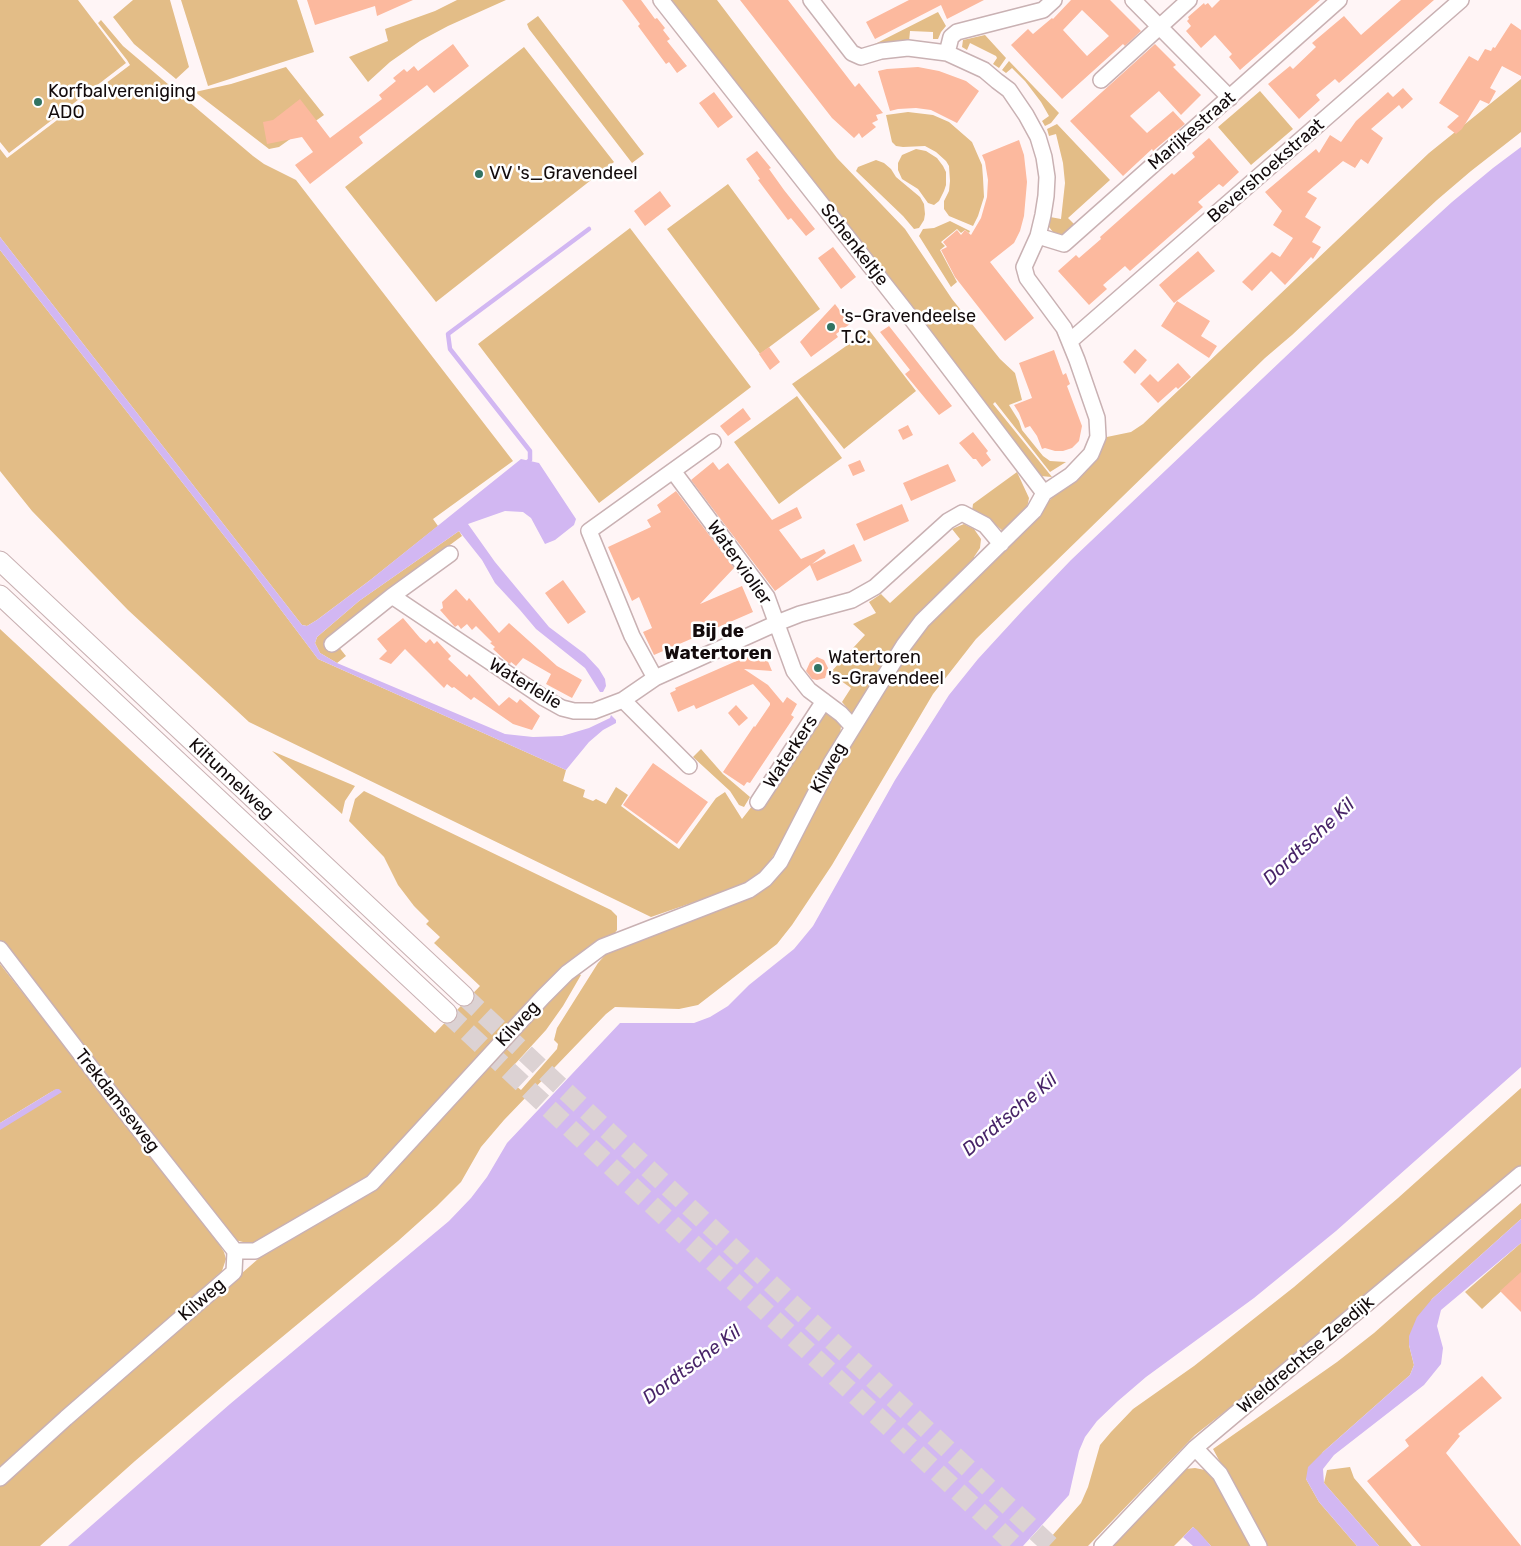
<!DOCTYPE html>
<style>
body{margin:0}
canvas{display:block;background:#fff5f6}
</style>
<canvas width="1521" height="1546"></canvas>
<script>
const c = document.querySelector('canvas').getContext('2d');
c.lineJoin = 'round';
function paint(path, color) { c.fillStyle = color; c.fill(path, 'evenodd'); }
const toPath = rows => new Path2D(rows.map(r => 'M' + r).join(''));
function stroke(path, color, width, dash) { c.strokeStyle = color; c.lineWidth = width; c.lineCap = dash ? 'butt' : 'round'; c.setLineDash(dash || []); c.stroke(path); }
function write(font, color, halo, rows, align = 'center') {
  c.font = font + ' Rubik,sans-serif'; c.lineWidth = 5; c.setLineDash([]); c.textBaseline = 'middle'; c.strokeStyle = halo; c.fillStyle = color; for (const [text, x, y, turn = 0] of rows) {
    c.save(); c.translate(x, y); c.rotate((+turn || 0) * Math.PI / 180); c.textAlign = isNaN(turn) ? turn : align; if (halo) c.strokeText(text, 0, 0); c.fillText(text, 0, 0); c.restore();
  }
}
const green = toPath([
 [0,0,78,0,126,63,9,153,0,142],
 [133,0,170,0,189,67,176,79,134,44,113,17],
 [181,0,297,0,314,52,208,86],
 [457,0,506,0,448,26,420,41,390,62,368,82,349,57,388,41,385,29,435,11],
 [670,0,717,0,837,158,905,229,952,299,1000,359,1015,373,1022,400,1009,405,1019,421,1022,430,1043,456,1050,461,1066,462,1050,472,995,402,993,404,1052,477,1040,476],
 [938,12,946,26,941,32,938,39,933,39,933,32,910,31,909,42,875,47,873,45],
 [538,16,644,154,632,163,529,29,527,24],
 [101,20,123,46,253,156,264,164,296,180,513,461,433,519,438,526,369,581,317,620,307,626,302,625,0,237,0,149,7,158,130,65,127,60,98,23],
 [985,35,1006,58,999,68,993,64,997,58,996,56,970,43,967,50,962,47,963,40],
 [524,47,614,162,436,302,345,187],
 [1009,61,1059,113,1051,123,1045,126,1042,121,1049,116,1041,102,1025,81,1012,68,1006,73,1002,70],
 [286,67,324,115,279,147,269,149,195,92,231,84],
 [1521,79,1521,132,1471,171,1437,200,1292,335,1265,358,976,639,933,694,832,865,792,925,777,944,698,1005,679,1009,615,1007,606,1014,504,1120,481,1147,461,1182,437,1206,398,1241,229,1381,135,1461,40,1546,0,1546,0,1486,258,1259,373,1192,396,1169,522,1029,577,973,581,975,563,1006,546,1030,504,1076,521,1090,557,1049,558,1044,554,1040,557,1028,598,963,607,953,753,894,856,727,924,630,958,592,1078,472,1102,438,1131,432,1143,424,1429,153],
 [1260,91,1293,129,1251,165,1218,127],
 [908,112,933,115,949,122,972,142,982,165,983,178,984,197,978,216,973,226,949,216,944,209,944,201,949,191,950,181,949,166,946,161,936,152,925,146,903,147,896,146,892,142,886,115],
 [1057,124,1110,180,1068,218,1076,226,1065,235,1058,236,1053,232,1049,227,1050,217,1061,219,1065,183,1063,163,1056,134,1049,136,1047,129],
 [916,149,926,151,937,158,943,166,946,172,946,185,944,191,939,201,934,205,928,203,918,189,902,179,898,170,898,163,902,155],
 [876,160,884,163,891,169,896,177,920,197,924,204,925,214,924,220,919,228,914,229,903,216,856,171,858,167],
 [728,184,820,309,760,354,667,229],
 [950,221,970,231,969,233,965,230,961,233,957,229,941,242,945,246,940,250,957,282,951,287,919,236,923,229,934,228],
 [630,228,751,387,599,503,478,344],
 [0,250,251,570,318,659,566,770,563,781,585,790,583,797,593,801,596,799,606,804,616,787,628,795,621,806,679,849,716,798,725,792,742,819,822,716,827,713,832,715,841,726,840,737,780,846,765,868,752,882,651,917,249,722,128,610,32,511,0,471],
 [869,330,916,391,844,449,792,384],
 [797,396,842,458,779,504,734,442],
 [1017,472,1029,498,1027,508,1004,532,988,518,972,511,973,504],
 [964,524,974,529,981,539,980,548,974,557,975,561,853,715,842,702,851,688,830,673,865,635,853,624,876,613,869,602,881,594,890,603,960,539,952,529],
 [459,531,462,536,415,571,338,646,346,656,337,663,320,653,315,643,317,637,359,601],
 [0,629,435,1033,480,986,434,943,440,937,426,924,429,921,414,906,398,885,384,857,349,821,355,799,364,791,611,910,617,916,617,930,610,939,591,948,567,964,517,1022,365,1178,353,1188,255,1245,235,1240,0,943],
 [701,749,723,774,750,797,744,807,739,805,730,791,693,757],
 [272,751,355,786,345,801,342,814],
 [0,964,212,1233,224,1252,226,1259,222,1271,0,1468,0,1128,56,1089,0,1123],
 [1521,1088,1521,1176,1357,1308,1195,1435,1088,1546,1043,1546,1081,1503,1088,1487,1100,1445,1111,1432,1133,1409,1194,1366,1294,1287,1398,1198],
 [1521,1203,1521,1219,1432,1299,1409,1345,1414,1365,1410,1375,1323,1452,1306,1479,1319,1502,1357,1546,1265,1546,1213,1449,1337,1362,1374,1333],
 [1521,1243,1521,1273,1482,1309,1465,1292],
 [1350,1467,1354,1478,1412,1546,1379,1546,1324,1483,1327,1470],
 [1195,1468,1205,1470,1212,1476,1250,1546,1211,1546,1193,1527,1174,1546,1113,1546,1175,1478,1185,1469]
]);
const water = toPath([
 [1521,147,1521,1067,1336,1231,1254,1298,1146,1377,1118,1401,1097,1421,1085,1437,1079,1451,1069,1495,1023,1546,68,1546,230,1404,449,1221,471,1198,487,1177,507,1143,620,1023,694,1023,710,1017,728,1006,749,985,794,949,813,926,895,780,949,695,978,659,1023,610,1071,560,1359,287,1452,202,1493,168],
 [0,237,302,625,307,626,317,620,369,581,521,459,539,463,576,519,574,525,555,540,545,544,531,518,523,512,505,511,468,524,495,562,549,627,585,654,599,669,605,679,606,686,603,692,600,692,585,668,536,629,520,610,495,583,482,560,459,531,359,601,317,637,315,643,320,653,337,663,505,734,533,737,562,736,589,728,610,718,611,715,616,720,616,723,603,730,589,742,566,770,318,659,251,570,0,250],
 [56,1089,59,1089,62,1092,0,1130,0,1123],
 [1521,1219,1521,1243,1441,1310,1437,1326,1443,1348,1441,1364,1424,1385,1334,1455,1323,1469,1324,1483,1379,1546,1357,1546,1319,1502,1306,1479,1308,1467,1323,1452,1410,1375,1414,1365,1409,1345,1409,1336,1417,1317,1432,1299],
 [1193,1527,1197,1530,1211,1546,1193,1546,1183,1537]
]);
const stream = toPath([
 [525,464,530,460,530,451,450,349,448,334,589,229]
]);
const building = toPath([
 [307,0,413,0,377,16,375,6,315,25],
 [622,0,641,0,655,19,657,18,665,28,663,30,670,39,667,41,687,66,677,73,669,62,666,64,638,26,640,24],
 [740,0,788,0,855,87,859,83,883,113,876,115,878,120,872,123,876,127,862,138,859,133,854,138,832,118],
 [909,0,984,0,947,19,941,5,875,39,866,22],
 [1071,0,1110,0,1141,31,1125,46,1123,44,1062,99,1011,45,1028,29,1033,34,1052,18,1053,19],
 [1082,10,1109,36,1087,56,1063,30],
 [1220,0,1320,0,1240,70,1229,57,1232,54,1215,35,1201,48,1186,31,1191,26,1187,21,1189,19,1188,17,1204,3,1205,5,1208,3,1212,8],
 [1401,0,1434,0,1339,83,1335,79,1316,95,1320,100,1299,119,1268,84,1290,66,1293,69,1316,47,1312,43,1344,16,1361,35],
 [1511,23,1521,30,1521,76,1502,66,1490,88,1496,91,1489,104,1480,100,1462,129,1456,134,1447,127,1459,116,1439,103,1469,56,1478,61,1485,49,1491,51,1493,47,1495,48],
 [453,44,469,66,434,93,427,85,359,137,363,143,310,184,295,165,313,152,302,137,267,144,263,122,273,120,300,99,330,138,382,99,379,95,396,81,393,78,404,69,407,72,414,66,418,71],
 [1155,44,1176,65,1173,67,1201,95,1181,115,1159,91,1130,116,1147,133,1173,111,1185,124,1153,151,1152,149,1123,176,1070,121],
 [918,67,939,71,966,81,979,91,957,123,931,110,916,108,898,109,890,111,878,71,887,69],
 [1403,88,1413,99,1402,109,1399,105,1371,129,1383,138,1368,164,1361,159,1355,168,1343,161,1307,192,1317,198,1305,217,1321,227,1312,242,1321,247,1313,259,1311,257,1285,285,1271,271,1252,291,1242,282,1272,252,1280,257,1293,238,1273,225,1282,211,1265,192,1316,149,1319,153,1330,135,1341,142,1356,121,1388,92,1393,97],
 [714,92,733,117,718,128,699,103],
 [1209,138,1239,172,1223,187,1219,184,1198,202,1203,207,1130,271,1125,266,1103,285,1107,289,1089,305,1058,271,1076,255,1079,258,1101,239,1100,237,1172,173,1174,175,1195,157,1192,153],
 [1019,140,1024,155,1027,182,1024,216,1020,231,1014,243,990,262,1034,318,1005,341,955,277,941,250,947,247,943,242,957,230,961,235,965,230,971,235,981,218,987,197,988,180,985,162,982,155],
 [757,151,771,168,769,169,784,190,815,229,806,236,791,218,788,220,758,180,760,179,746,159],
 [660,191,671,206,645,226,634,211],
 [833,247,856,277,841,289,818,258],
 [1198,251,1215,271,1174,303,1159,285],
 [1177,301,1210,321,1201,336,1217,346,1209,358,1161,326],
 [835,304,850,324,836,334,838,337,811,357,800,342],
 [889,326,952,406,939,415,905,374,910,370,880,332],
 [769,347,780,362,770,370,759,354],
 [1135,349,1147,360,1135,374,1123,362],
 [1054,350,1063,375,1066,373,1070,384,1067,386,1082,426,1079,441,1072,448,1063,451,1055,451,1045,448,1042,449,1037,436,1030,426,1025,428,1019,413,1014,405,1032,398,1019,363],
 [1178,363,1191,377,1178,389,1176,387,1158,403,1140,384,1150,374,1158,382],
 [743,408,751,419,728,436,720,426],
 [908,425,913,435,903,440,898,430],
 [973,432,988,451,986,453,991,460,982,467,976,459,973,459,959,443],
 [860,460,865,471,853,476,848,465],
 [713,462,719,470,728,463,772,520,797,507,802,518,779,530,801,559,824,549,826,553,812,564,854,544,862,561,817,581,810,565,775,591,691,480],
 [948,464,956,481,911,501,903,483],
 [676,491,734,568,700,604,742,586,753,612,654,655,643,632,652,628,639,597,632,601,608,547,651,527,647,520,661,512,657,505],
 [902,504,909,521,864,541,856,524],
 [563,580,586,612,568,624,545,593],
 [456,589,467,601,469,598,499,633,509,623,557,666,582,680,572,698,546,684,551,674,523,658,516,666,511,662,510,664,507,662,493,649,495,647,490,643,492,642,476,626,472,630,467,624,461,629,458,625,455,627,440,610,443,608,442,602],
 [403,618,420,638,426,643,430,639,434,644,437,641,451,656,448,659,467,677,469,674,499,706,509,697,517,703,520,699,540,716,532,730,513,724,474,697,471,700,454,687,452,688,447,684,444,688,405,649,391,664,379,659,387,651,377,639],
 [757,652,758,655,764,652,772,671,744,669,768,685,783,703,787,697,797,704,791,715,794,717,750,783,747,782,744,786,723,772,754,726,755,727,770,705,770,703,753,684,696,709,694,705,678,712,670,693,676,690,675,688],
 [817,657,824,660,828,668,825,678,817,680,812,679,806,671,810,662],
 [736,705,748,718,739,726,728,713],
 [653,763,708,802,677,844,623,805],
 [1521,1272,1521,1312,1500,1291],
 [1482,1376,1502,1398,1458,1434,1460,1436,1446,1453,1521,1546,1421,1546,1367,1481,1409,1446,1405,1440]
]);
const majorTunnel = toPath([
 [464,996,1051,1546],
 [447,1013,1016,1546]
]);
const minor = toPath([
 [661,0,904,309,1044,493],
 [1133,0,1230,98],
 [947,53,951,37,957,32,1043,10,1054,0],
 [1101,80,1189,0],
 [1038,236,1064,244,1339,0],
 [1070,341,1461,0],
 [673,471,767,597,794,671,809,690,841,714,853,727],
 [392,596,544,698,562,708,574,711,594,711,623,700,655,678,777,623,800,614,852,600,875,587,948,521,962,513,985,525,1001,544],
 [332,644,392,596,450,554],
 [655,678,632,636,589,531,713,442],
 [623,700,689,766],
 [758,802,824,701],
 [0,949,115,1099,235,1251],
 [235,1251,255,1251,372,1183,543,997,567,973,602,947,749,890,765,879,780,862,831,763,904,645,922,621,1034,511,1044,493,1071,475,1091,454,1098,437,1097,418,1077,360,1064,328,1027,278,1024,267,1038,236,1043,215,1046,196,1047,177,1044,157,1038,137,1026,115,1009,90,997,81,984,70,947,53,908,48,881,51,861,57,852,53,811,0],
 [1195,1448,1220,1474,1259,1546],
 [0,1478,66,1418,234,1272,235,1251],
 [1102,1546,1195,1448,1521,1174]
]);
const major = toPath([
 [0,561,464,996],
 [0,595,447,1013]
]);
const markers = [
 [38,102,5,"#317362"],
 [479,174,5,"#317362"],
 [831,327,5,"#317362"],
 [818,668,5,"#317362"]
];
const poiNames = [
 ["Korfbalvereniging",48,92],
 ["ADO",48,113],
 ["VV 's_Gravendeel",489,174],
 ["'s-Gravendeelse",841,317],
 ["T.C.",841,338],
 ["Watertoren",828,658],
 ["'s-Gravendeel",828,679]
];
const streetNames = [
 ["Marijkestraat",1192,131,-41],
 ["Bevershoekstraat",1266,171,-41],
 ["Schenkeltje",854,245,52],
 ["Waterviolier",739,563,55],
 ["Waterlelie",525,684,31],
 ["Waterkers",791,752,-57],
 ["Kilweg",829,768,-61],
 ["Kiltunnelweg",231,779,43],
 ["Kilweg",518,1024,-47],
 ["Trekdamseweg",117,1101,52],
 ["Kilweg",202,1300,-41],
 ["Wieldrechtse Zeedijk",1306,1355,-40]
];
const neighbourhoodNames = [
 ["Bij de",718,632],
 ["Watertoren",718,654]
];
const waterNames = [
 ["Dordtsche Kil",1309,842,-43],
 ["Dordtsche Kil",1010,1115,-40],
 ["Dordtsche Kil",692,1365,-37]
];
paint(green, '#e3bd87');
paint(water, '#d2b7f2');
stroke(stream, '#d2b7f2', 4.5);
paint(building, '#fcb99e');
stroke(majorTunnel, '#dcd2d3', 19, [19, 9]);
stroke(minor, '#c9b1b3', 18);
stroke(major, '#c9b1b3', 21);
stroke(minor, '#fff', 15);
stroke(major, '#fff', 19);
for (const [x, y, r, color] of markers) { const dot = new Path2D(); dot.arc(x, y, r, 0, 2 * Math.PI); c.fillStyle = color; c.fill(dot); stroke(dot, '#fff', 2); }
write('18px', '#130b0c', '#fff', poiNames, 'left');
write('18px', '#130b0c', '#fff', streetNames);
write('bold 19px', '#130b0c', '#fff', neighbourhoodNames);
write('italic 19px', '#482468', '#fff', waterNames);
</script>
